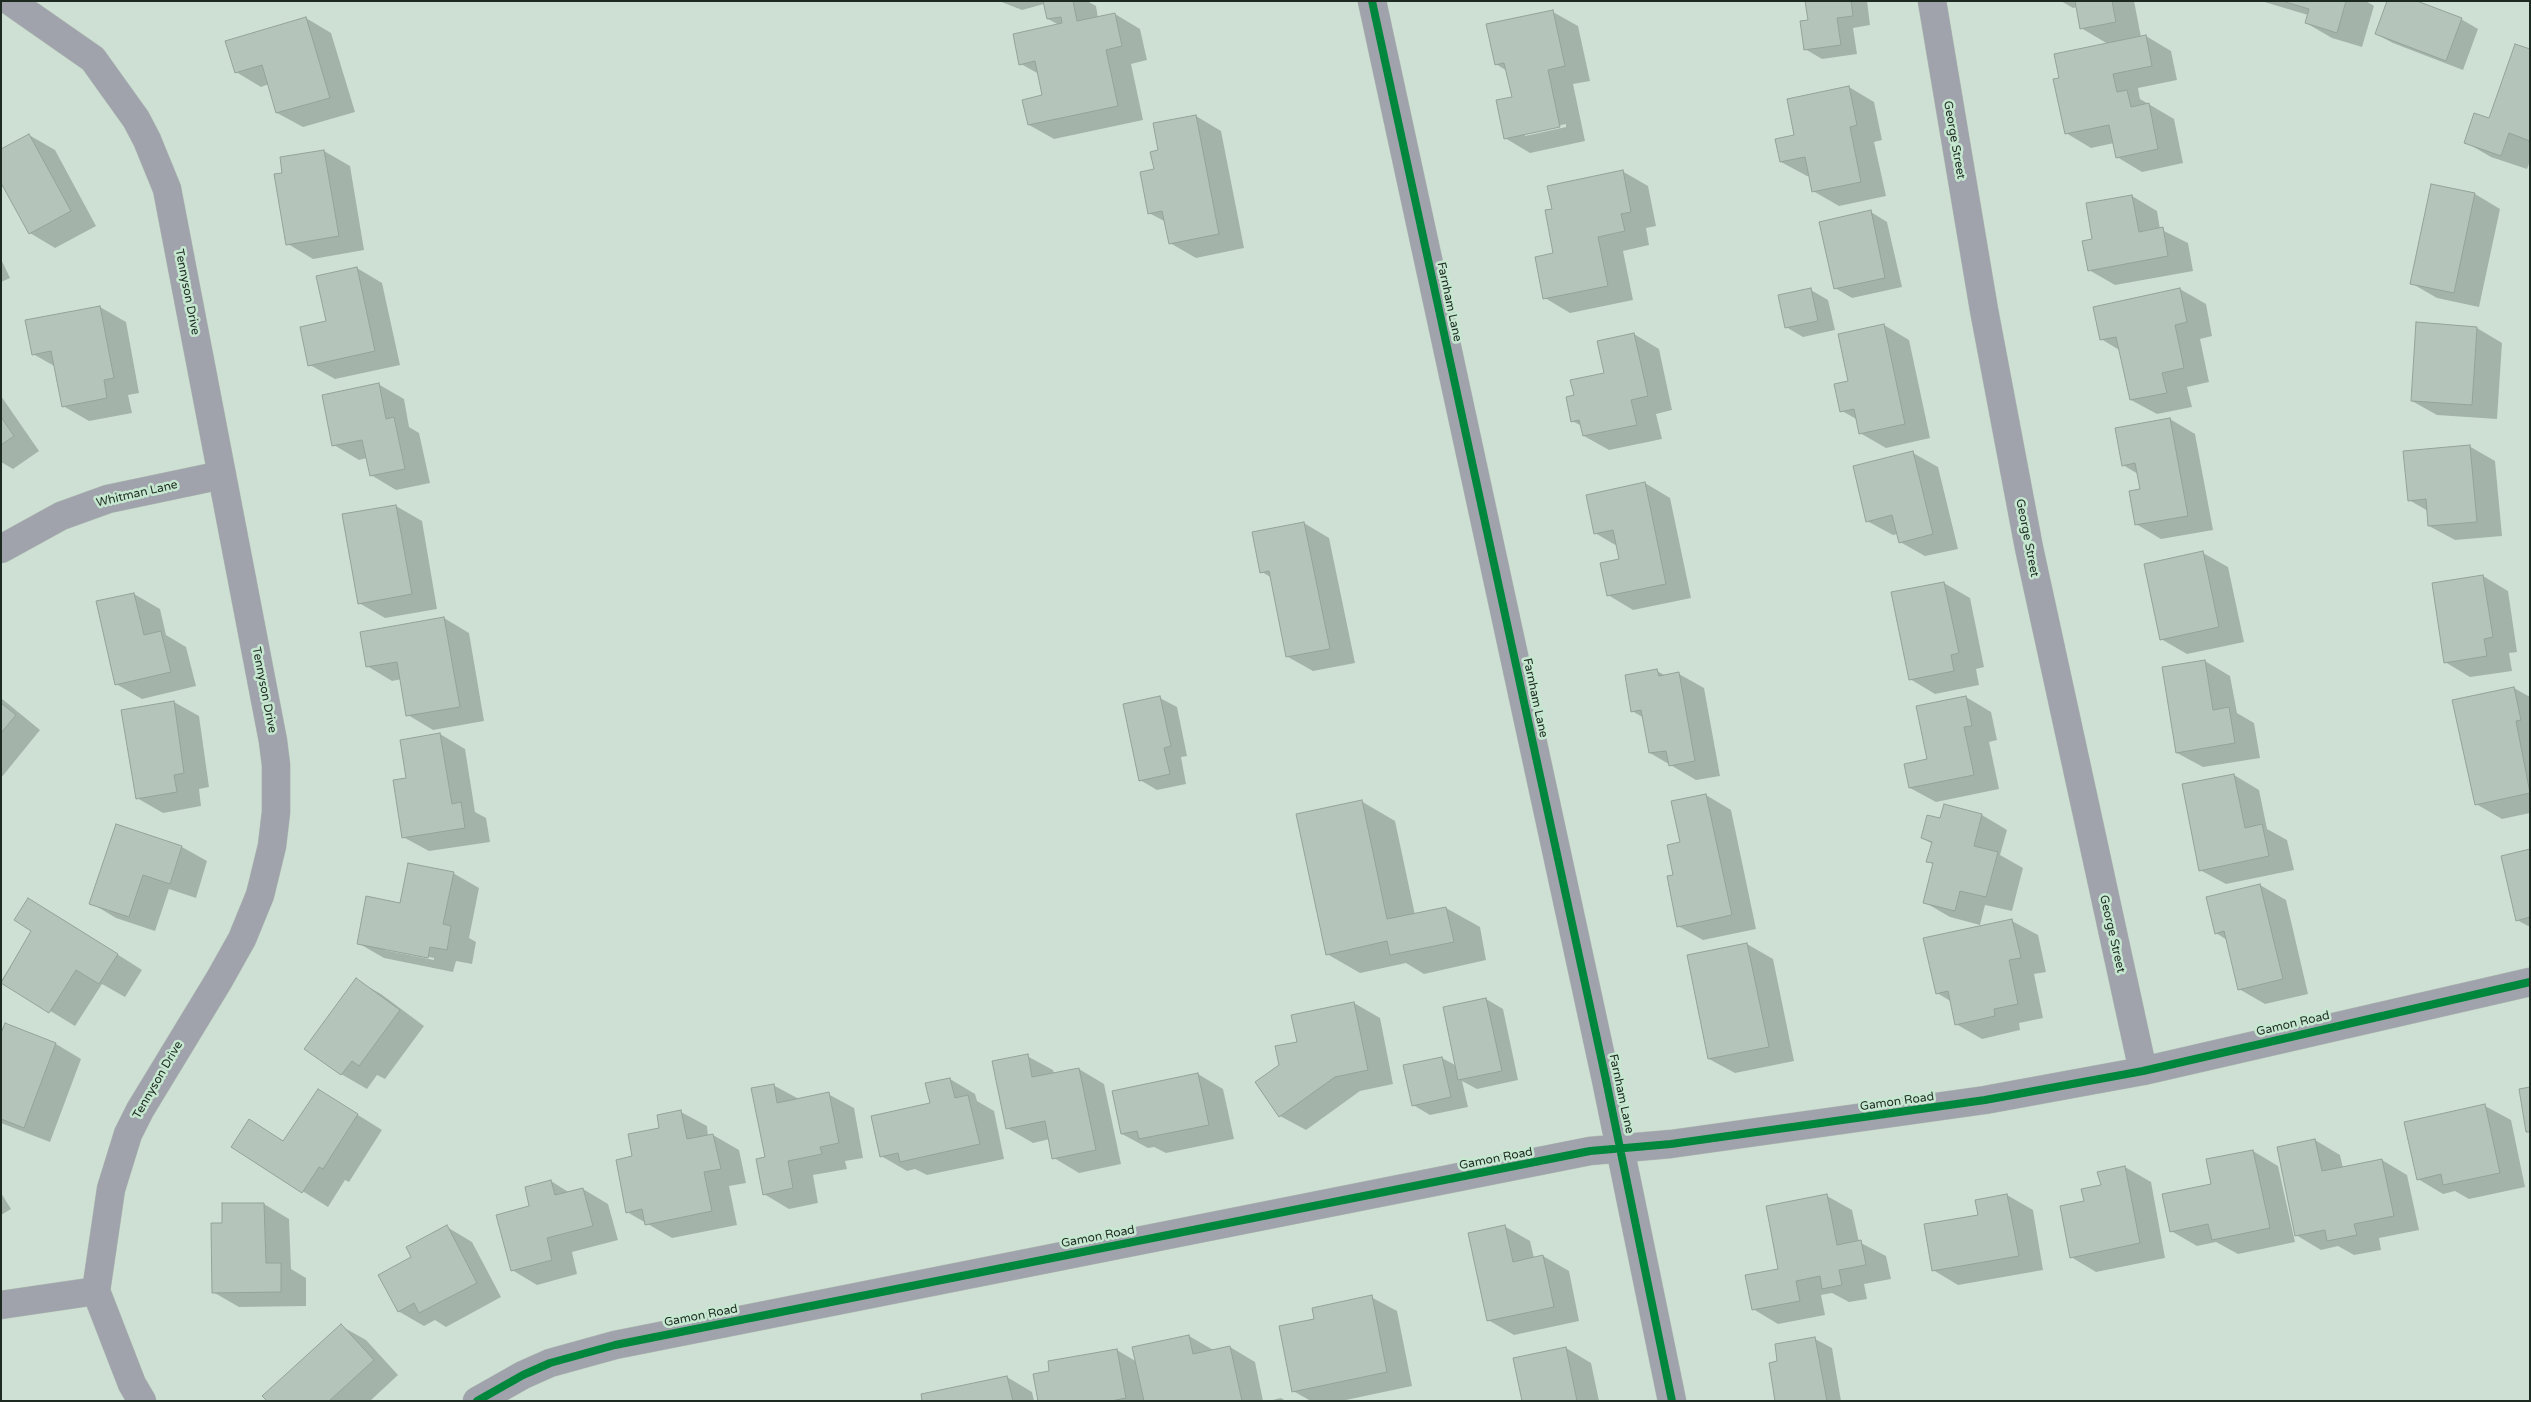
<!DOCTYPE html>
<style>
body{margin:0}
#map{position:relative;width:2531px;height:1402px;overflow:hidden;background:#cee0d4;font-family:"Varela Round",sans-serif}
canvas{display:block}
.frame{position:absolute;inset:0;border:2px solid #1d2a21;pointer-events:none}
</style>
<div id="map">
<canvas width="2531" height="1402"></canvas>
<div class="frame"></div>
</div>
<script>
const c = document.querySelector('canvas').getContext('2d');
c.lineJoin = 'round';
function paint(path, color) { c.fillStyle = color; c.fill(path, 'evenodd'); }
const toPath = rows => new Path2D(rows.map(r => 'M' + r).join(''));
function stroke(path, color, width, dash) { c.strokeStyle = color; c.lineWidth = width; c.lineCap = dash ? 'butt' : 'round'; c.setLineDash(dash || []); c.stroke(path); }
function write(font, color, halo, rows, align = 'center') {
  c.font = font + ' "Varela Round",sans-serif'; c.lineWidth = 5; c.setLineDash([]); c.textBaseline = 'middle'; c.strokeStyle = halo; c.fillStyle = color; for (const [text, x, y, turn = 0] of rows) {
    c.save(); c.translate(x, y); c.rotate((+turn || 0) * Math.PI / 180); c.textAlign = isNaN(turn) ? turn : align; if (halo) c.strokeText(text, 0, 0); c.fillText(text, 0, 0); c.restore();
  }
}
const shadow = toPath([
 [999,1,1087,1,1096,6,1098,18,1115,14,1140,29,1147,60,1131,64,1143,120,1054,139,1029,125,1043,96,1039,74,1021,64,1059,25,1048,19,1044,4,1022,10],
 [1806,1,1867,1,1870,25,1853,28,1857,54,1822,59,1805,49,1809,21],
 [2061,1,2134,1,2141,37,2146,36,2171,51,2177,80,2138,88,2140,99,2174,119,2183,163,2142,172,2117,157,2114,143,2091,148,2066,133,2060,79,2108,44,2081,28,2077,7,2073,8],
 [2261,1,2366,1,2374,6,2362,47,2332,38,2306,23,2308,15],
 [1553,12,1578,26,1590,81,1573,84,1585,141,1530,153,1505,138,1513,98,1507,71,1496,64],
 [1566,124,1566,127,1525,136,1525,133],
 [306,18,331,33,355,112,303,127,277,113,269,84,261,87,236,72],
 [2461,19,2478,29,2463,70,2393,43,2376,34],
 [2530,50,2530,161,2527,169,2491,157,2465,142,2490,120],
 [1849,87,1874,102,1882,140,1874,142,1886,196,1839,206,1813,191,1810,176,1807,176,1781,162,1796,136],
 [1196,116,1221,131,1244,248,1196,258,1170,243,1166,222,1149,213,1159,151],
 [29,135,55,150,96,226,55,248,30,233],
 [324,151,350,166,364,250,313,259,288,244,284,174],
 [1622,171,1648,186,1656,226,1646,228,1649,245,1623,251,1633,300,1570,313,1545,298,1555,254,1553,210],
 [2475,194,2500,209,2479,307,2437,298,2411,283],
 [2132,196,2157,211,2160,229,2188,243,2193,271,2115,285,2089,270,2093,240],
 [1871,212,1887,222,1902,287,1852,298,1835,288],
 [1,259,10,278,1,282],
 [357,268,382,283,400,365,335,379,310,365,327,322],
 [2180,289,2206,304,2212,336,2200,339,2209,382,2187,387,2192,407,2157,414,2131,400,2121,351,2101,339],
 [1811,290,1828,300,1835,330,1803,337,1786,327],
 [100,307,126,322,139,393,128,395,132,413,89,421,63,406,56,367,33,354,27,321],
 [1884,325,1909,340,1930,438,1886,448,1860,433,1858,420,1842,411],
 [2477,328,2502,343,2497,419,2437,415,2412,401],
 [1634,334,1659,349,1672,410,1656,414,1662,439,1609,450,1584,436,1582,426,1572,421],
 [378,384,404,399,409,427,419,433,430,483,396,490,371,475,367,458,359,460,334,445],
 [1,396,39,451,13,469,1,462],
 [2170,419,2195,434,2213,530,2161,539,2136,524,2141,490,2138,474,2123,465],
 [2469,446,2495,461,2502,536,2455,540,2429,526,2428,511,2409,500],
 [1913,453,1938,467,1958,549,1925,556,1900,542,1898,534,1893,535,1867,521],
 [1645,483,1670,498,1691,598,1633,610,1608,595,1620,560,1617,546,1595,533],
 [396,506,422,521,437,609,385,618,359,603],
 [1304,523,1329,538,1355,663,1313,671,1288,657,1272,578,1262,572],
 [2203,553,2228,567,2244,642,2187,654,2161,639],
 [2483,576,2508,591,2517,652,2509,653,2512,671,2470,677,2445,662],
 [1944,583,1970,598,1984,667,1976,669,1979,685,1935,694,1910,679],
 [134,594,160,609,166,635,186,647,196,686,142,699,116,684],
 [444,618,469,633,484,721,433,730,408,715,402,679,392,681,367,666],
 [2205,661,2230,676,2237,713,2254,723,2260,758,2203,767,2177,753],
 [1657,671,1666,676,1679,674,1704,688,1720,776,1696,780,1650,753,1644,718,1632,711],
 [2514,688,2530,697,2530,813,2502,819,2476,804],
 [1966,697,1991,712,1997,740,1989,742,1999,789,1936,802,1910,788],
 [1,698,40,730,1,778],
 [1160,698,1177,707,1187,756,1181,757,1186,784,1157,790,1140,780],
 [174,702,199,716,209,787,199,789,201,806,163,813,137,798],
 [440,734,465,749,475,812,486,818,490,842,429,851,403,837,407,779],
 [2234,775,2259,790,2267,829,2287,840,2294,870,2226,884,2200,870],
 [1706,795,1731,810,1756,929,1703,940,1678,926,1674,876,1681,843],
 [1361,801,1395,821,1415,915,1446,908,1480,927,1486,960,1424,974,1406,963,1360,973,1327,954],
 [1982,815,2007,830,2000,855,2023,868,2012,911,1985,905,1980,925,1950,917,1924,902,1934,865,1928,861,1933,844,1922,838,1941,819],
 [117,825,182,847,207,861,196,898,169,889,155,931,116,918,91,903],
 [2530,851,2530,927,2517,920],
 [453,873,479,888,469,938,476,942,472,964,456,961,453,972,384,958,358,943,401,904],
 [384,948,434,958,434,960,384,950],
 [2260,885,2286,900,2308,994,2265,1004,2239,989,2227,940,2216,933],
 [54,914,142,970,125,997,102,984,75,1026,1,981,33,930],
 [2012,921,2038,935,2046,972,2034,974,2043,1018,2019,1023,2020,1030,1982,1039,1956,1024,1952,1002,1937,993],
 [1747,944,1773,959,1794,1061,1735,1073,1709,1059],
 [356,980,381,994,424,1026,385,1079,377,1075,367,1089,341,1074],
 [1486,999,1503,1009,1518,1080,1477,1089,1462,1081,1468,1107,1430,1115,1413,1105,1404,1066,1442,1058,1457,1066,1444,1008],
 [1354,1003,1380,1018,1393,1084,1360,1091,1306,1130,1280,1116,1280,1066,1298,1043],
 [1,1036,56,1044,81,1059,50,1142,1,1123],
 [1027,1056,1053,1070,1054,1074,1079,1069,1104,1084,1121,1164,1079,1173,1054,1158,1050,1139,1033,1143,1007,1128],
 [1198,1074,1223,1089,1234,1139,1166,1153,1154,1147,1148,1148,1122,1134],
 [950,1079,975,1094,977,1101,994,1111,1004,1159,927,1175,915,1169,907,1171,881,1156,931,1104],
 [773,1085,799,1099,828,1094,854,1108,863,1158,845,1161,847,1169,813,1175,818,1203,789,1209,764,1194],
 [318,1090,382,1130,349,1182,345,1180,328,1207,232,1147,249,1121,285,1142],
 [2485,1106,2511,1120,2525,1187,2469,1199,2455,1191,2443,1194,2418,1179],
 [681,1112,707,1126,708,1136,713,1135,739,1150,746,1183,729,1186,737,1225,672,1238,627,1212,661,1129],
 [2315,1140,2340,1155,2343,1168,2382,1160,2407,1175,2419,1230,2379,1238,2381,1250,2354,1255,2338,1246,2321,1250,2296,1235],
 [2253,1151,2278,1166,2295,1242,2238,1254,2216,1242,2197,1246,2171,1231,2213,1185],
 [2125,1167,2151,1182,2165,1258,2096,1272,2071,1257,2085,1202],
 [551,1181,570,1193,583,1189,608,1204,618,1240,572,1252,577,1274,537,1285,512,1270,531,1207],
 [1,1193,11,1209,1,1215],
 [2007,1195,2033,1210,2043,1270,1958,1285,1933,1270,1979,1216],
 [1827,1196,1852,1210,1859,1242,1886,1256,1891,1279,1864,1284,1867,1299,1849,1302,1832,1293,1821,1295,1825,1315,1778,1324,1753,1309],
 [264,1204,289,1219,291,1269,306,1278,306,1306,239,1307,213,1292,223,1224,223,1205],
 [1504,1226,1530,1241,1534,1258,1543,1256,1569,1271,1579,1321,1514,1335,1488,1320],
 [447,1227,472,1242,501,1297,446,1327,435,1320,424,1326,398,1311],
 [1371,1297,1397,1311,1412,1386,1341,1401,1311,1401,1293,1391,1315,1320],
 [341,1326,366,1340,398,1375,370,1401,269,1401],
 [1189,1336,1215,1351,1230,1347,1255,1362,1263,1401,1039,1401,1051,1372,1117,1350,1137,1362],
 [1815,1339,1832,1348,1841,1401,1777,1401,1779,1362],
 [1566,1348,1591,1363,1599,1401,1523,1401],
 [1007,1377,1032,1392,1034,1401,924,1401],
 [1281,1398,1286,1401,1268,1401]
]);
const building = toPath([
 [1043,1,1073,1,1077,21,1115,13,1122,46,1106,50,1118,106,1028,125,1022,100,1042,95,1035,61,1019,65,1013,34,1062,23,1061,17,1047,19,1043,1],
 [1805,1,1851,1,1853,16,1837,18,1841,45,1804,50,1800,21,1808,20,1805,1],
 [2075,1,2112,1,2116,22,2080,29,2075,1],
 [2282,1,2346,1,2337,33,2305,23,2309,9,2282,1],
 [2387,1,2417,1,2462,18,2446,61,2375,34,2387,1],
 [1553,10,1565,66,1548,70,1560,127,1504,139,1496,100,1512,97,1504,63,1495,65,1486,24,1553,10],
 [306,17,330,98,276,113,262,65,235,73,225,41,306,17],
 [2146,35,2152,66,2113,74,2117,92,2127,90,2131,107,2149,103,2158,149,2116,158,2109,125,2065,134,2053,79,2059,78,2054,54,2146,35],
 [2515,44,2530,49,2530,141,2509,133,2501,156,2464,143,2474,113,2489,118,2515,44],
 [1849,86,1857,125,1850,127,1861,182,1812,192,1805,157,1780,162,1775,139,1794,135,1787,99,1849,86],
 [1196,115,1219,234,1169,244,1162,211,1148,214,1140,172,1154,169,1150,152,1158,150,1153,123,1196,115],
 [29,134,71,211,29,234,1,183,1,149,29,134],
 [324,150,339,236,286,245,274,174,282,173,280,157,324,150],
 [1623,170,1631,212,1621,214,1625,231,1598,237,1608,286,1543,299,1535,257,1553,253,1545,210,1552,209,1547,186,1623,170],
 [2431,184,2475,193,2454,293,2410,284,2431,184],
 [2132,195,2139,232,2163,227,2168,256,2088,271,2082,241,2092,239,2086,203,2132,195],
 [1871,210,1885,278,1834,289,1819,222,1871,210],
 [357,267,375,351,308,366,300,327,326,321,316,276,357,267],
 [1811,288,1818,321,1785,328,1778,295,1811,288],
 [2180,288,2187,322,2175,325,2184,368,2162,373,2167,393,2130,400,2116,337,2100,340,2093,307,2180,288],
 [100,306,114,378,104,380,107,398,62,407,51,351,32,355,25,320,100,306],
 [2416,322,2477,327,2472,405,2411,401,2416,322],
 [1884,324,1905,424,1859,434,1854,409,1840,412,1834,384,1848,381,1838,334,1884,324],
 [1634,333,1648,396,1631,400,1637,425,1583,436,1579,420,1571,422,1566,397,1574,395,1570,380,1604,373,1597,341,1634,333],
 [379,383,386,419,394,417,405,469,370,476,362,440,332,446,322,395,379,383],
 [1,417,14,436,1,445,1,417],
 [2170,418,2188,516,2135,525,2129,491,2140,489,2135,463,2122,466,2115,428,2170,418],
 [2470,445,2477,522,2428,526,2426,499,2408,501,2403,451,2470,445],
 [1913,451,1933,534,1899,543,1892,515,1866,522,1853,466,1913,451],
 [1645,482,1666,584,1607,596,1600,563,1619,559,1613,530,1594,534,1586,495,1645,482],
 [396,505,412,594,358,604,342,514,396,505],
 [1304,522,1330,649,1286,657,1269,571,1260,573,1252,532,1304,522],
 [2203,551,2219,627,2160,640,2144,564,2203,551],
 [2483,575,2493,637,2484,639,2487,656,2444,663,2432,583,2483,575],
 [1944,582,1959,653,1951,655,1954,671,1909,680,1891,592,1944,582],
 [134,593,144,635,161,631,171,672,115,685,96,601,134,593],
 [444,617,460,707,406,716,397,662,366,667,360,632,444,617],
 [2205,660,2213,710,2229,707,2235,743,2176,753,2162,667,2205,660],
 [1657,669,1659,676,1679,672,1695,761,1669,766,1666,751,1649,753,1641,710,1631,712,1625,675,1657,669],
 [2514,687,2521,720,2516,721,2530,793,2475,805,2452,700,2514,687],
 [1160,696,1171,746,1164,748,1170,774,1139,781,1123,704,1160,696],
 [1966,696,1972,726,1964,727,1974,775,1909,788,1904,764,1927,759,1916,706,1966,696],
 [174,701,184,773,174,775,177,792,136,799,121,710,174,701],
 [1,703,16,715,1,733,1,703],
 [440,733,452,804,461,802,465,828,402,838,393,780,406,778,400,740,440,733],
 [2234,774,2245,828,2262,824,2269,856,2199,871,2182,784,2234,774],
 [1706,794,1732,915,1677,927,1667,876,1673,875,1667,845,1680,842,1671,801,1706,794],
 [1362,800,1387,919,1446,907,1454,942,1390,955,1387,941,1326,955,1296,814,1362,800],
 [1944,804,1982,814,1974,846,1998,852,1986,897,1960,891,1955,911,1923,903,1933,863,1926,862,1932,842,1921,838,1927,815,1940,818,1944,804],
 [116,824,182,846,170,884,143,875,129,917,89,904,116,824],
 [2530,849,2530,917,2516,921,2501,856,2530,849],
 [408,863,454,872,443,924,451,926,447,950,430,947,428,958,357,944,366,896,400,903,408,863],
 [2260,884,2283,979,2238,990,2224,931,2215,934,2206,897,2260,884],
 [28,898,118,954,99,984,76,970,49,1013,1,983,31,931,14,920,28,898],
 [2012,919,2021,958,2009,960,2018,1004,1994,1009,1995,1016,1955,1025,1948,991,1936,994,1923,938,2012,919],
 [1747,943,1769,1047,1708,1059,1687,955,1747,943],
 [356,978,400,1010,359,1066,352,1061,341,1075,304,1049,356,978],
 [1486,998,1502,1071,1458,1080,1443,1007,1486,998],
 [1354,1002,1368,1070,1335,1077,1279,1117,1255,1082,1279,1065,1275,1046,1297,1042,1291,1015,1354,1002],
 [5,1023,56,1043,24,1128,1,1119,1,1033,5,1023],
 [1028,1054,1032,1077,1079,1068,1096,1150,1052,1159,1045,1121,1006,1129,992,1061,1028,1054],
 [1442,1057,1451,1097,1412,1106,1403,1065,1442,1057],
 [1198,1073,1209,1125,1139,1139,1137,1131,1121,1134,1112,1091,1198,1073],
 [950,1078,955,1098,968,1095,980,1144,900,1162,898,1153,880,1157,871,1116,930,1103,925,1083,950,1078],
 [774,1084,777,1103,829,1092,839,1143,820,1147,822,1154,788,1161,793,1188,763,1195,756,1159,765,1157,751,1088,774,1084],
 [2530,1087,2530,1132,2526,1132,2519,1089,2530,1087],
 [318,1089,358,1114,323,1169,319,1167,302,1193,231,1147,249,1119,283,1141,318,1089],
 [2485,1104,2500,1173,2443,1185,2441,1174,2417,1180,2404,1122,2485,1104],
 [681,1110,687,1139,713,1134,721,1169,704,1172,712,1211,645,1225,642,1209,626,1213,616,1160,632,1156,628,1134,659,1128,657,1115,681,1110],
 [2315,1139,2322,1171,2382,1159,2394,1216,2354,1224,2357,1235,2327,1241,2325,1230,2295,1236,2277,1147,2315,1139],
 [2253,1150,2270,1228,2212,1240,2208,1224,2170,1232,2162,1194,2211,1184,2206,1159,2253,1150],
 [2125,1166,2140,1243,2070,1258,2060,1206,2084,1201,2081,1189,2101,1185,2097,1172,2125,1166],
 [551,1180,555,1195,583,1188,593,1226,547,1238,552,1260,511,1271,496,1215,529,1206,525,1187,551,1180],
 [1827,1194,1837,1245,1861,1240,1866,1265,1839,1270,1842,1285,1822,1289,1820,1276,1796,1281,1800,1301,1752,1310,1745,1275,1778,1269,1766,1206,1827,1194],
 [2007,1194,2019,1256,1932,1271,1924,1224,1978,1215,1975,1200,2007,1194],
 [222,1203,264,1203,266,1263,281,1263,281,1292,212,1293,211,1223,222,1223,222,1203],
 [447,1225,477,1283,419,1313,414,1303,398,1312,378,1275,411,1257,406,1247,447,1225],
 [1505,1225,1513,1262,1543,1255,1554,1307,1487,1321,1468,1233,1505,1225],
 [1372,1295,1387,1372,1292,1392,1279,1326,1314,1319,1312,1308,1372,1295],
 [341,1324,374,1360,329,1401,267,1401,262,1396,341,1324],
 [1189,1335,1193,1354,1230,1346,1242,1401,1144,1401,1132,1347,1189,1335],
 [1815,1337,1827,1401,1775,1401,1769,1363,1777,1361,1775,1344,1815,1337],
 [1566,1347,1577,1401,1522,1401,1513,1358,1566,1347],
 [1117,1349,1126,1398,1111,1401,1038,1401,1033,1374,1049,1371,1048,1361,1117,1349],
 [1007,1376,1013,1401,922,1401,921,1394,1007,1376]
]);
const minor = toPath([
 [10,1,93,59,136,119,147,140,167,189,273,741,276,765,276,812,272,846,260,895,242,939,219,980,140,1110,128,1134,111,1189,96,1291,132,1384,142,1401],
 [1372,1,1606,1080,1672,1401],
 [1932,1,1984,310,2029,548,2143,1071],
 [1,549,61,516,108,499,222,475],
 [1,1305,96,1291],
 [477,1401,523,1375,550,1363,615,1345,1590,1151,1671,1144,1985,1100,2143,1071,2530,982]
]);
const cycleway = toPath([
 [1372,1,1606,1080,1672,1401],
 [477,1401,523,1375,550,1363,615,1345,1590,1151,1671,1144,1985,1100,2143,1071,2530,982]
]);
const streetNames = [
 ["George Street",1954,140,80],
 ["Tennyson Drive",187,292,79],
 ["Farnham Lane",1449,302,78],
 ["Whitman Lane",137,494,-13],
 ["George Street",2027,538,79],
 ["Tennyson Drive",264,690,79],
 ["Farnham Lane",1535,698,78],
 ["George Street",2112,934,77],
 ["Gamon Road",2293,1024,-13],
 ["Tennyson Drive",158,1080,-60],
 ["Farnham Lane",1621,1094,78],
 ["Gamon Road",1897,1102,-8],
 ["Gamon Road",1496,1159,-11],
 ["Gamon Road",1098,1237,-11],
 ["Gamon Road",701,1316,-11]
];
paint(shadow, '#0003');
paint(building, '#b5c4ba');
stroke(building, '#94a298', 1);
stroke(minor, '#b0beb5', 29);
stroke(minor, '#a0a3ab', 28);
stroke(cycleway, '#00873e', 8);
write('12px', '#1d2a21', '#c6e8d0', streetNames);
</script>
